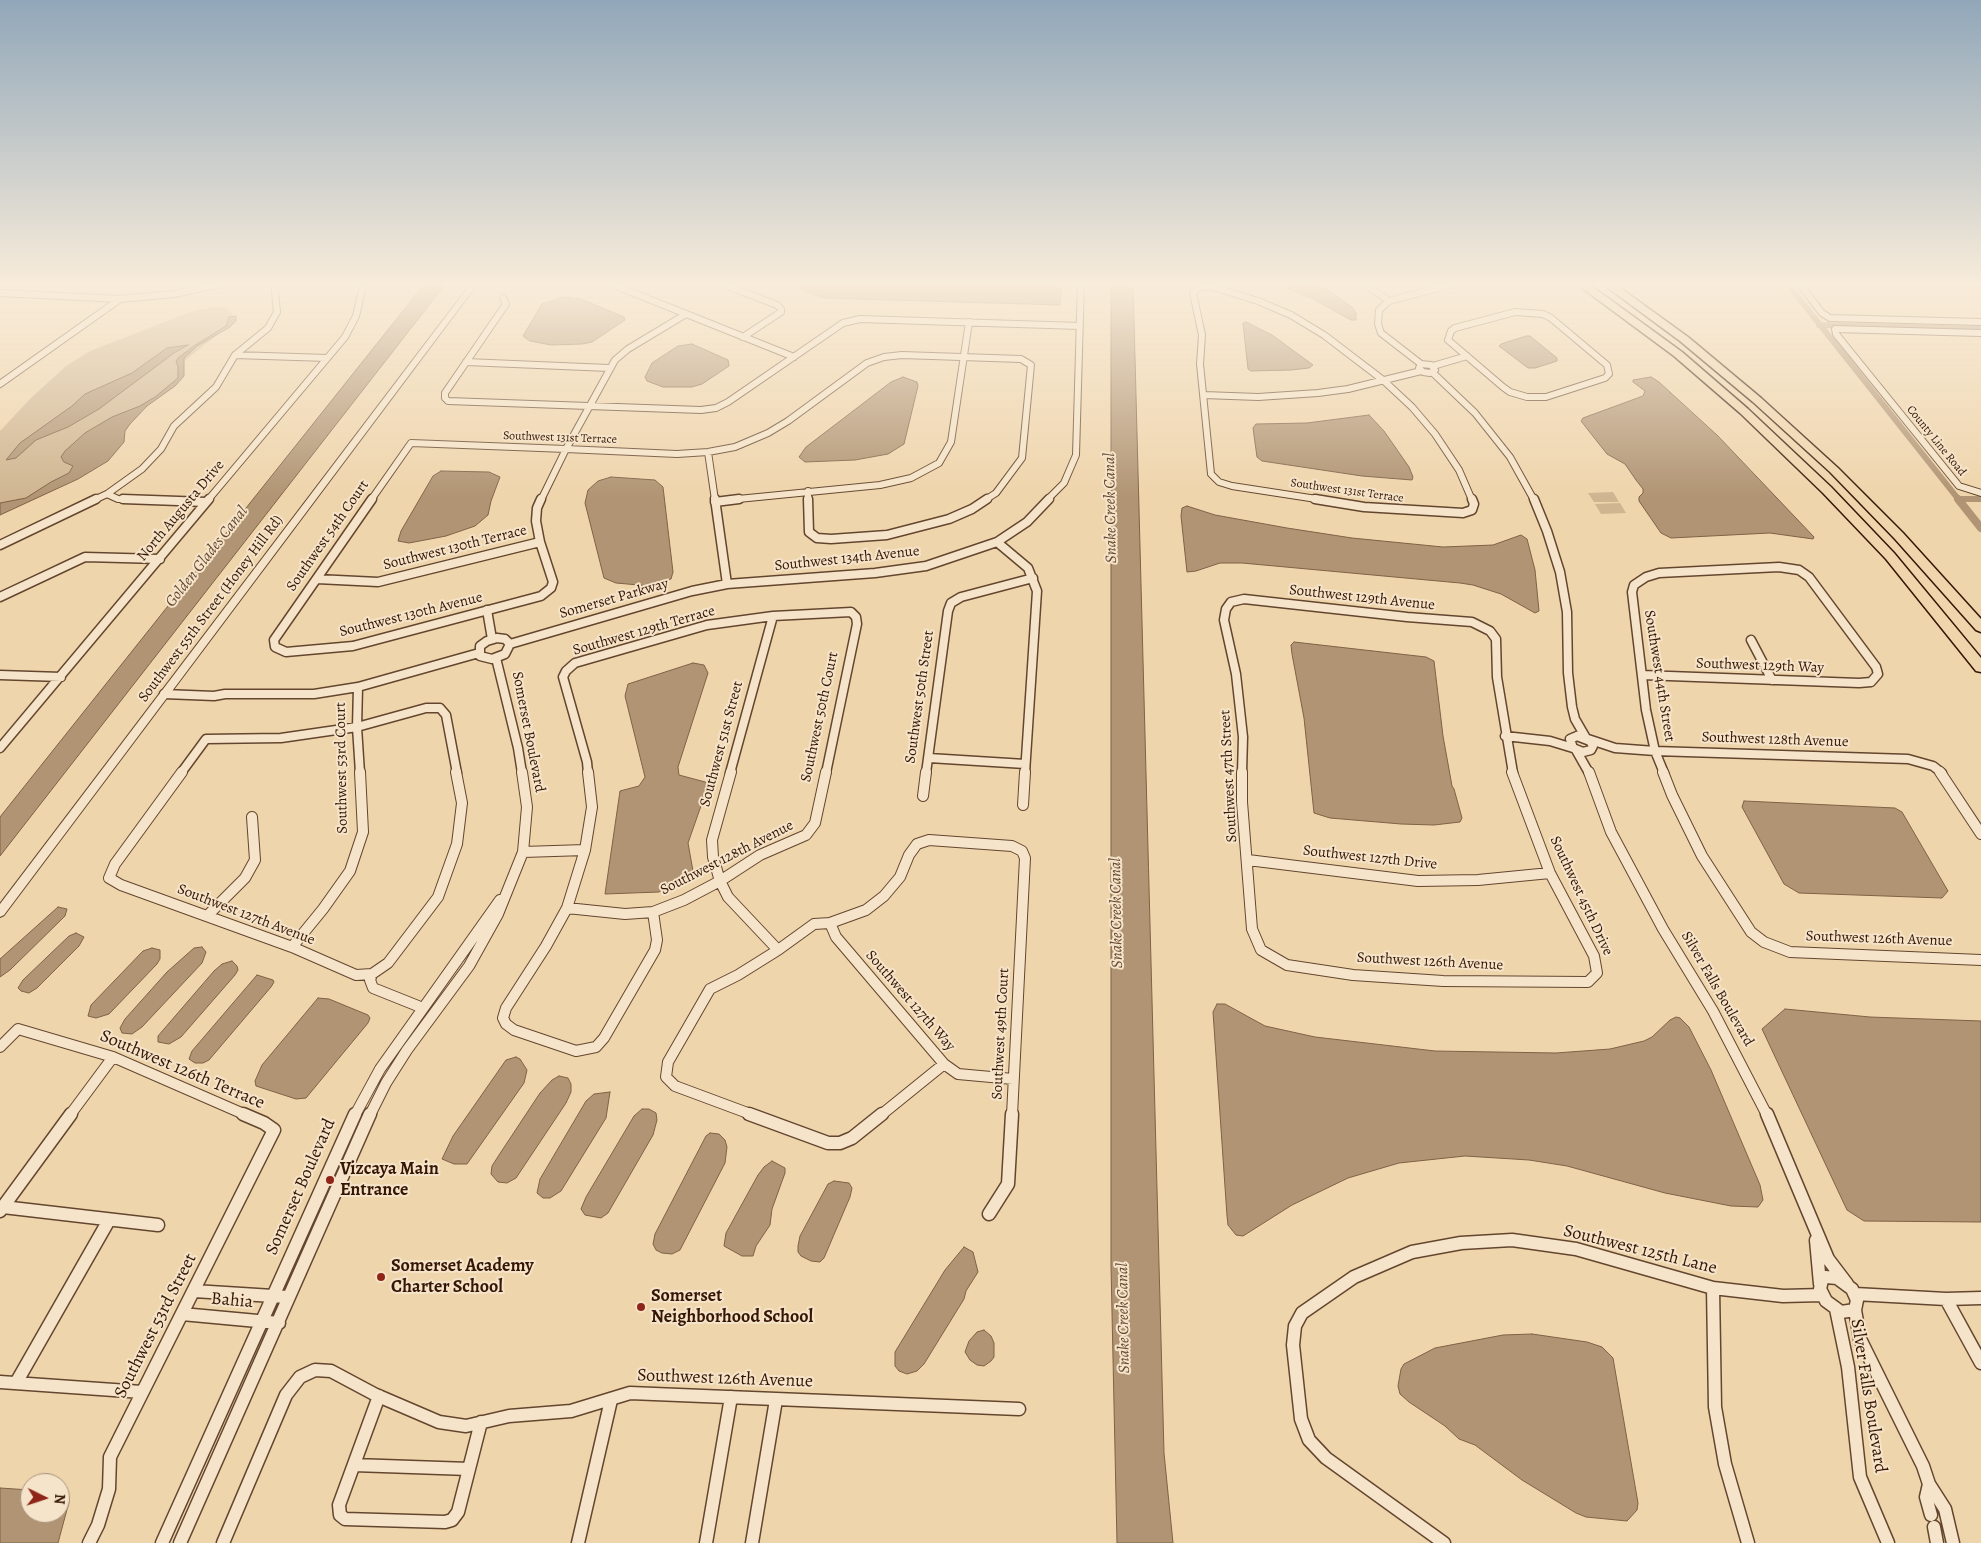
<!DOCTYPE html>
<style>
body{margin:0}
#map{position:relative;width:1981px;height:1543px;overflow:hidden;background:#efd5ac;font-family:Alegreya,serif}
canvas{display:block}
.north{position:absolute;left:20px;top:1473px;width:50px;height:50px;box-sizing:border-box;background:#f5e4c9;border:1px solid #a8927b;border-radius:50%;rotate:94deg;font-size:14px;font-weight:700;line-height:20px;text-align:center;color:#351605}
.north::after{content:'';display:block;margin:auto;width:18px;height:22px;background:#8f2418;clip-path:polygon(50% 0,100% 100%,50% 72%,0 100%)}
</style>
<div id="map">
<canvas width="1981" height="1543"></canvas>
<div class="north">N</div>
</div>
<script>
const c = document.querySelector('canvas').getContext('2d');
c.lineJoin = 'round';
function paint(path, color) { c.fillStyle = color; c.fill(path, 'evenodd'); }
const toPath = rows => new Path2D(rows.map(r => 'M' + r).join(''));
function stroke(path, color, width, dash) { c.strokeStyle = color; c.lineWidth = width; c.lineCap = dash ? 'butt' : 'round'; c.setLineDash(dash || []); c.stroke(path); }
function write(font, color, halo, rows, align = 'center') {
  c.font = font + ' Alegreya,serif'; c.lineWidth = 4; c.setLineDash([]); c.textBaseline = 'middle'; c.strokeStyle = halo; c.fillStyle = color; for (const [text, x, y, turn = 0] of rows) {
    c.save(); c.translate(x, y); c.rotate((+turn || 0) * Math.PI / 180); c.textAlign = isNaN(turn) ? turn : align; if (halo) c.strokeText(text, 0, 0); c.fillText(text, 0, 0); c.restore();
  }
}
const green = toPath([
 [214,307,227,308,232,313,232,320,226,328,183,362,181,376,136,411,95,466,0,511,0,431,31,398,66,366,90,351,193,311],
 [1613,492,1619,502,1594,502,1588,493],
 [1620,503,1626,513,1601,514,1595,504]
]);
const water = toPath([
 [426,282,447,282,0,856,0,817,426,282],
 [782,282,1062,282,1060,305,823,298,782,282],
 [1111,282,1133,282,1164,1453,1173,1543,1117,1543,1111,1266,1111,282],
 [1272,282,1316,282,1352,307,1356,313,1356,320,1351,320,1313,299,1272,282],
 [564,297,581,299,624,317,625,320,592,342,582,344,551,345,530,341,523,336,542,304,564,297],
 [236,316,236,321,230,327,197,346,184,358,184,376,175,386,147,406,130,424,125,431,124,442,108,461,78,479,0,515,0,503,26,498,51,482,69,473,73,466,64,462,61,457,65,451,85,433,112,417,140,406,155,397,178,378,178,366,176,362,178,358,194,346,226,326,229,317,236,316],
 [1246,322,1272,335,1313,365,1309,368,1291,370,1251,371,1248,369,1244,332,1243,323,1246,322],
 [1526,336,1530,336,1557,358,1557,361,1535,368,1528,368,1499,346,1501,344,1526,336],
 [692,344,728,360,729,366,702,384,692,387,663,387,647,381,645,377,652,363,678,346,692,344],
 [188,345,174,353,99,409,68,427,36,440,16,458,6,460,20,443,72,406,85,394,132,373,167,348,188,345],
 [903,377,917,382,918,386,904,444,888,454,855,460,805,462,799,457,806,447,891,382,903,377],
 [1651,377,1659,382,1718,436,1814,537,1813,539,1770,533,1671,538,1661,533,1639,501,1639,497,1643,493,1643,489,1636,480,1625,464,1607,454,1581,421,1583,418,1643,396,1645,391,1633,382,1633,380,1651,377],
 [1369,415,1384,431,1409,467,1413,477,1412,480,1362,476,1262,461,1257,457,1253,428,1256,424,1307,423,1369,415],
 [441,471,489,472,500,477,491,501,488,515,475,526,446,536,409,543,398,541,401,531,433,476,441,471],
 [611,477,655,480,663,487,673,572,671,579,650,586,616,583,604,578,585,503,588,490,598,481,611,477],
 [1187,506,1215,515,1287,528,1352,538,1443,547,1493,545,1521,535,1527,539,1535,570,1539,611,1535,613,1501,594,1473,585,1460,583,1242,563,1220,563,1196,571,1187,572,1181,516,1182,508,1187,506],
 [1294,642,1426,657,1434,661,1443,736,1452,786,1454,789,1462,818,1460,822,1434,825,1401,824,1330,818,1314,813,1304,718,1292,654,1291,645,1294,642],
 [693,663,704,665,708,673,678,767,679,775,709,783,688,843,693,871,659,892,605,894,620,791,639,786,645,777,625,696,628,684,693,663],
 [1744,801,1895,808,1902,812,1948,891,1942,898,1799,893,1784,884,1742,807,1744,801],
 [58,907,67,909,65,916,10,970,0,977,0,959,58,907],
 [76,933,84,937,79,946,37,988,29,993,21,991,18,988,23,980,69,936,76,933],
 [202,947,206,952,202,963,142,1027,132,1034,122,1033,120,1028,125,1019,167,972,194,948,202,947],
 [152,948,160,950,160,959,157,964,109,1014,96,1018,88,1016,91,1005,143,951,152,948],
 [232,961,237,966,238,970,235,975,181,1037,169,1044,158,1042,158,1036,214,971,222,964,232,961],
 [257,975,273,980,274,982,271,987,209,1060,203,1063,195,1063,189,1059,192,1051,257,975],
 [318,998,329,999,368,1015,370,1018,368,1023,306,1098,296,1099,256,1086,255,1081,262,1065,318,998],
 [1217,1004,1225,1004,1265,1026,1315,1037,1435,1051,1556,1053,1610,1049,1644,1041,1652,1037,1670,1020,1676,1017,1680,1018,1689,1027,1711,1070,1760,1185,1763,1200,1758,1207,1731,1206,1665,1193,1567,1166,1529,1160,1465,1156,1399,1163,1348,1178,1292,1205,1243,1236,1236,1235,1228,1225,1227,1216,1213,1012,1217,1004],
 [1785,1009,1870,1017,1981,1021,1981,1222,1864,1221,1847,1210,1762,1029,1785,1009],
 [516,1057,520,1059,527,1070,524,1083,467,1164,454,1164,442,1159,453,1136,506,1060,516,1057],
 [559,1076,568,1078,571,1084,571,1092,566,1103,516,1178,507,1183,498,1182,491,1174,492,1166,499,1155,540,1093,552,1080,559,1076],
 [610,1092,606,1118,561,1191,550,1198,543,1198,537,1193,540,1179,586,1101,594,1094,610,1092],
 [642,1109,649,1109,656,1113,657,1120,653,1135,608,1213,601,1218,585,1215,581,1209,586,1197,634,1116,642,1109],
 [710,1133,719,1134,725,1140,727,1147,725,1163,680,1250,672,1254,662,1253,656,1250,653,1244,655,1234,706,1136,710,1133],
 [772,1161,785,1168,785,1173,772,1209,770,1225,756,1246,753,1256,742,1256,724,1246,726,1233,758,1175,764,1167,772,1161],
 [834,1181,849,1183,852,1188,850,1197,824,1258,820,1262,811,1261,801,1256,798,1252,798,1246,800,1236,828,1184,834,1181],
 [964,1247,973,1252,978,1272,966,1291,964,1299,924,1364,917,1371,907,1374,899,1371,895,1366,895,1352,945,1270,964,1247],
 [984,1330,991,1336,994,1343,994,1357,991,1361,984,1366,977,1365,970,1360,965,1352,969,1341,977,1332,984,1330],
 [1532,1334,1587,1342,1602,1347,1613,1358,1638,1503,1637,1510,1627,1521,1586,1517,1576,1513,1522,1480,1475,1445,1459,1439,1445,1426,1409,1402,1400,1394,1398,1386,1401,1369,1404,1364,1435,1348,1503,1335,1532,1334],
 [0,1488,30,1490,30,1513,60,1513,60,1495,69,1502,58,1543,0,1543,0,1488]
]);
const canalFar1 = toPath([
 [1786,282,1959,500],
 [1819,325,1981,329],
 [1958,499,1981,499]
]);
const canal = toPath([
 [1958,499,1981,528]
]);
const minorFar3 = toPath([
 [606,282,794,357],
 [717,282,777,305,781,309,781,312,743,337],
 [1362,282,1389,301],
 [1798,282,1822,313,1830,318,1981,322],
 [0,293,120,299,174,294,230,282],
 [503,298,506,304,445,393,445,398,448,401,701,410,716,408,728,402,843,323,860,319,1080,326],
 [1515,312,1543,314,1551,318,1607,365,1609,374,1605,378,1546,397,1527,397,1510,392,1503,387,1448,340,1451,331,1455,328,1515,312],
 [1981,333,1835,329,1836,334,1959,486,1981,493],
 [235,355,327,358],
 [466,362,609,368],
 [1421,364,1381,333,1378,324,1379,310,1389,301,1461,282],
 [1421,364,1431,365,1435,370,1430,373,1423,372,1419,368,1421,364],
 [1433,366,1467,356],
 [1432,372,1475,413,1510,457,1534,500],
 [0,384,120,299],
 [1204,395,1258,397,1318,393,1348,389,1421,371],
 [566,449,677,454,708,452,735,447,768,433,788,421,867,363,884,357,902,355,1021,359,1031,365,1022,458,996,493,985,500],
 [566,449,615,360,628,349,686,314],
 [708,452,715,500],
 [808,491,808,500],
 [107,494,118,499,160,500],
 [94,500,107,494,142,469,161,449,174,426,216,387,235,355,268,328,277,312,274,282],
 [208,500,345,337,356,316,364,282],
 [371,500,411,443,566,449],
 [541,500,566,449],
 [728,500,880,485,911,478,939,463,951,442,969,322],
 [1047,500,1064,483,1076,455,1081,282],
 [1323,500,1232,486,1219,482,1211,474,1200,364,1202,335,1193,293,1200,287,1210,286,1258,301,1291,315,1324,335,1383,380,1412,407,1435,434,1459,470,1472,500]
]);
const minorFar2 = toPath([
 [123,499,206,502],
 [372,499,274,640,275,647,286,652,353,646,541,596,551,588,553,582,540,542,536,521,537,508,541,499],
 [715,499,727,584],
 [808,499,809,532,817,538,831,539,887,535,949,519,972,509,987,499],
 [1315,499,1364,507,1463,513,1472,510,1474,504,1472,499],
 [1534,499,1547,531,1560,572,1567,612,1568,673,1572,707,1575,719,1586,738],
 [715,502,739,499],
 [997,542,1028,568,1037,591,1025,773],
 [0,545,96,499],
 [317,579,378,582,540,542],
 [0,597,85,557,160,559],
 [487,610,492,639],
 [497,638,505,639,510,644,505,654,492,659,480,656,480,646,487,641,497,638],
 [1751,640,1772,680],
 [510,644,692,591,727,584,875,573,926,566,997,542,1027,522,1049,499],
 [496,658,518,748,522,773],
 [0,675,61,677],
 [1642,675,1859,683,1871,682,1878,674,1876,667,1809,577,1799,570,1779,567,1659,573,1646,577,1634,585,1632,592,1646,710,1655,751,1664,773],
 [358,687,357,727,360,773],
 [164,694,214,696,225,694,314,694,358,687,479,653],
 [1505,736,1550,741,1573,748],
 [1577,736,1590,741,1593,746,1591,750,1583,752,1573,748,1570,739,1577,736],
 [1588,739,1615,748,1655,751,1908,759,1933,766,1942,773],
 [0,748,209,499],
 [1576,750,1589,773],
 [929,758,1025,764],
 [181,773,206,739,281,738,357,727,426,708,440,708,446,715,457,773],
 [588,773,587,762,563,677,566,671,575,663,707,625,773,616,851,612,856,617,857,624,826,773],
 [730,773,773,616],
 [926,773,948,611,951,603,961,597,1033,578],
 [1242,773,1243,737,1236,674,1224,620,1226,609,1231,602,1244,599,1407,617,1472,622,1490,631,1496,639,1497,677,1513,773]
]);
const minorFar1 = toPath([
 [182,772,115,864,109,878,121,885,292,947,356,975,372,974,388,963,438,897,457,844,462,803,456,772],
 [731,772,712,840,713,857,720,881,728,897,778,950],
 [1242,772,1242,802,1252,929,1261,950,1287,965,1353,975,1443,981,1588,982,1597,973,1594,956,1550,873,1512,772],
 [1589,772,1611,832,1663,929,1713,1011,1767,1115],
 [1663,772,1672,795,1702,856,1751,932,1764,942,1790,952,1981,960],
 [1940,772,1981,834],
 [923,796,926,772],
 [1023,805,1025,772],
 [523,852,585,850],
 [1248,860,1418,881,1478,880,1550,873],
 [567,908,625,914,653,912],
 [567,908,546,946,506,1008,503,1018,506,1024,514,1030,576,1051,596,1047,604,1038,655,950,657,940,653,912],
 [567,908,585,850,592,807,588,772],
 [653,912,684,900,720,881,760,855,806,835,815,823,826,772],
 [207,916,245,878,255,860,252,817],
 [830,923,836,937,944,1064,958,1074,1013,1079],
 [292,947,323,909,350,871,363,832,360,772],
 [372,974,370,980,373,988,418,1006],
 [0,1047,18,1029,113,1057,246,1115],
 [70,1115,113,1057],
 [355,1115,380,1069,500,900],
 [370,1115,386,1083,407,1050,469,966,498,914,523,852,527,807,522,772],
 [753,1115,675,1086,666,1077,668,1062,710,989,738,975,778,950,814,924,830,923,866,910,884,896,900,877,909,855,917,844,929,840,1012,846,1022,851,1025,858,1012,1115],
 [881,1115,944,1064]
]);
const minor = toPath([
 [749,1114,828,1143,840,1143,852,1138,882,1114],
 [1767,1114,1828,1259,1847,1284],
 [3,1207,158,1225],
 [0,1211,71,1114],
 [989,1214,1008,1184,1012,1114],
 [1816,1240,1820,1284],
 [1826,1277,1837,1278,1852,1289,1857,1300,1855,1310,1841,1312,1826,1301,1820,1289,1822,1280,1826,1277],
 [1713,1288,1715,1407,1725,1464,1748,1543],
 [194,1291,289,1297],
 [1855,1294,1946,1299,1981,1298],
 [1946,1299,1981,1363],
 [1836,1309,1848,1367,1860,1477,1888,1543],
 [1855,1310,1860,1339,1923,1466,1929,1484,1945,1509,1953,1543],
 [182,1314,279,1323],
 [0,1382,142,1392],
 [16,1383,109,1220],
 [379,1396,339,1505,340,1515,345,1519,445,1522,452,1520,458,1512,481,1422],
 [354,1465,469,1469],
 [1929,1484,1926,1497,1931,1515],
 [1934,1527,1937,1543],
 [89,1543,98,1525,109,1489,110,1457,274,1130,264,1123,243,1114],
 [162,1543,355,1114],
 [180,1543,370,1114],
 [223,1543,286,1395,300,1377,315,1370,331,1371,376,1395,439,1422,466,1426,509,1416,571,1411,630,1393,1019,1409],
 [578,1543,611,1400],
 [706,1543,731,1397],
 [752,1543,776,1400],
 [1444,1543,1326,1458,1309,1440,1301,1419,1293,1345,1295,1326,1302,1313,1354,1277,1412,1252,1461,1243,1512,1240,1576,1249,1713,1288,1783,1296,1822,1295]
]);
const tertiary = toPath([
 [472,282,479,282,4,915,0,917,0,904,472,282]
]);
const motorway = toPath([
 [1574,282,1586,282,1682,352,1748,409,1831,487,1894,553,1981,658,1981,672,1976,671,1886,559,1823,493,1740,413,1674,356,1574,282],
 [1600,282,1612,282,1688,337,1761,398,1838,468,1903,533,1981,619,1981,632,1976,630,1895,539,1830,472,1753,402,1680,341,1600,282]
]);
const markers = [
 [330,1180,5,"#8f2418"],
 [381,1277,5,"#8f2418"],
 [641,1307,5,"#8f2418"]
];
const farStreetnames = [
 ["Southwest 131st Terrace",560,438,2],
 ["County Line Road",1936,441,51],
 ["Southwest 131st Terrace",1347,491,8]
];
const streetNames = [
 ["North Augusta Drive",181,511,-50],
 ["Southwest 54th Court",328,536,-55],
 ["Southwest 130th Terrace",455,548,-14],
 ["Southwest 134th Avenue",847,559,-6],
 ["Southwest 129th Avenue",1362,598,6],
 ["Somerset Parkway",614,599,-16],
 ["Southwest 55th Street (Honey Hill Rd)",211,609,-53],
 ["Southwest 130th Avenue",411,615,-14],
 ["Southwest 129th Terrace",644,631,-16],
 ["Southwest 129th Way",1760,666,2],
 ["Southwest 44th Street",1659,676,81],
 ["Southwest 50th Street",920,697,-82],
 ["Southwest 50th Court",820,717,-78],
 ["Somerset Boulevard",528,732,79],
 ["Southwest 128th Avenue",1775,740,2],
 ["Southwest 51st Street",722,744,-75],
 ["Southwest 53rd Court",342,768,-91],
 ["Southwest 47th Street",1229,776,-93],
 ["Southwest 128th Avenue",727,858,-27],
 ["Southwest 127th Drive",1370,858,6],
 ["Southwest 45th Drive",1581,896,65],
 ["Southwest 127th Avenue",246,915,21],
 ["Southwest 126th Avenue",1879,939,2],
 ["Southwest 126th Avenue",1430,962,3],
 ["Silver Falls Boulevard",1717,989,60],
 ["Southwest 127th Way",910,1001,49],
 ["Southwest 49th Court",1001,1034,-87]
];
const waterNames = [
 ["Snake Creek Canal",1111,508,-91],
 ["Golden Glades Canal",207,557,-52],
 ["Snake Creek Canal",1117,913,-91],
 ["Snake Creek Canal",1124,1318,-91]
];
const nearStreetnames = [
 ["Southwest 126th Terrace",182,1070,23],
 ["Somerset Boulevard",301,1187,-66],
 ["Southwest 125th Lane",1640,1250,14],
 ["Bahia",232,1301,5],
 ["Southwest 53rd Street",156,1326,-63],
 ["Southwest 126th Avenue",725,1379,2],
 ["Silver Falls Boulevard",1868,1396,81]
];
const nearPoinames = [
 ["Vizcaya Main",340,1170],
 ["Entrance",340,1191],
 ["Somerset Academy",391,1267],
 ["Charter School",391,1288],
 ["Somerset",651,1297],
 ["Neighborhood School",651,1318]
];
paint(green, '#cfb590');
paint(water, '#b09473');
stroke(water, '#7f6247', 1);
stroke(canalFar1, '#b09473', 6);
stroke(canal, '#b09473', 8);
stroke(minorFar3, '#64462f', 8);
stroke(minorFar2, '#64462f', 11);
stroke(minorFar1, '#64462f', 12);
stroke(minor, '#64462f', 15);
stroke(tertiary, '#64462f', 2);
stroke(motorway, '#351605', 3);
stroke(minorFar3, '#f5e4c9', 6);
stroke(minorFar2, '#f5e4c9', 8);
stroke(minorFar1, '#f5e4c9', 10);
stroke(minor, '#f5e4c9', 12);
paint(tertiary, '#f5e4c9');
paint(motorway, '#efd5ac');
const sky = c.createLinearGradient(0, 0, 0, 498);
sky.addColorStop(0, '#91a7b9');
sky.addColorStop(0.57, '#f8ecda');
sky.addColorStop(1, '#f8ecda00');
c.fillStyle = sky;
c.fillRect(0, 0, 1981, 498);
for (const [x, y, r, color] of markers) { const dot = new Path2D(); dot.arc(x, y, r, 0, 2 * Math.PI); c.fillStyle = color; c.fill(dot); stroke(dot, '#f5e4c9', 2); }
write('12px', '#351605', '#f5e4c9', farStreetnames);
write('15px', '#351605', '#f5e4c9', streetNames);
write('italic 16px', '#664831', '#f5e4c9', waterNames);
write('18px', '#351605', '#f5e4c9', nearStreetnames);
write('bold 18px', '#351605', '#f5e4c9', nearPoinames, 'left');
</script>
